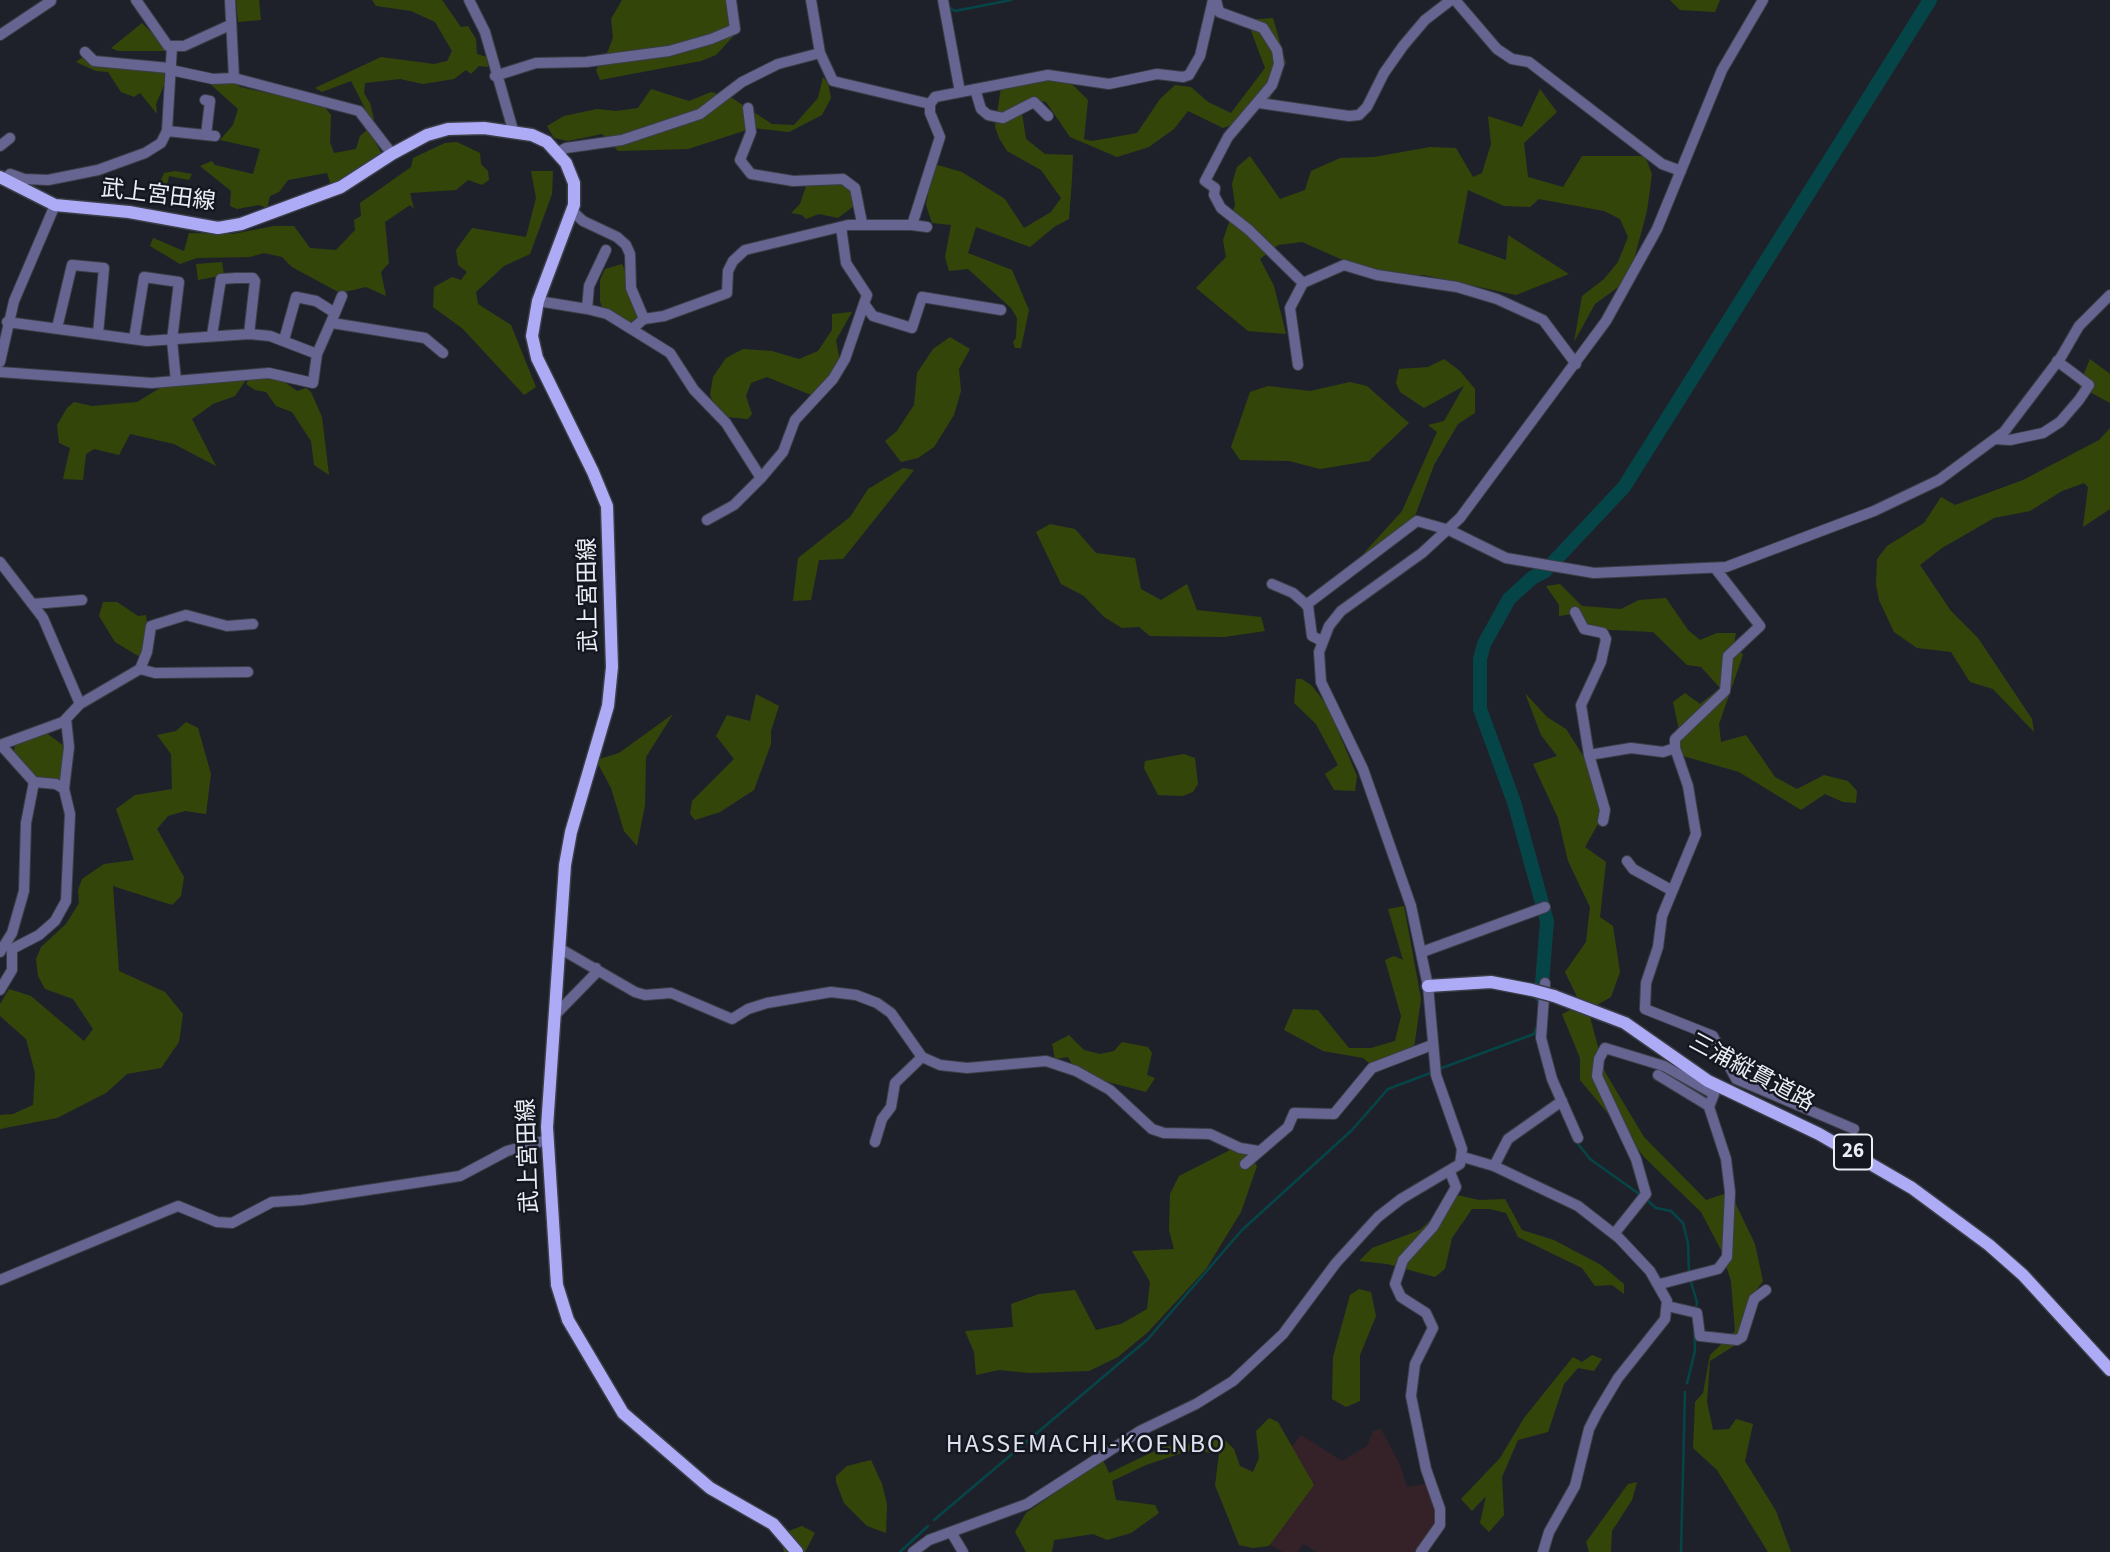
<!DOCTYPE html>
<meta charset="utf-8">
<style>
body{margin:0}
canvas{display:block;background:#1e212a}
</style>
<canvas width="2110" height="1552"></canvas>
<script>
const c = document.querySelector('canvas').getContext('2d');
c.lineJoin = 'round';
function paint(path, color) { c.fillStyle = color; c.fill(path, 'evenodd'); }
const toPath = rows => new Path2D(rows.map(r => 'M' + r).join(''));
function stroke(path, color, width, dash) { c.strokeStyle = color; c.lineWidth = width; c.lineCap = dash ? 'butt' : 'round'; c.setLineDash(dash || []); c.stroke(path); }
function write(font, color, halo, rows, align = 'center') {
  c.font = font + ' "Source Sans 3","Noto Sans JP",sans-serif'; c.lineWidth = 5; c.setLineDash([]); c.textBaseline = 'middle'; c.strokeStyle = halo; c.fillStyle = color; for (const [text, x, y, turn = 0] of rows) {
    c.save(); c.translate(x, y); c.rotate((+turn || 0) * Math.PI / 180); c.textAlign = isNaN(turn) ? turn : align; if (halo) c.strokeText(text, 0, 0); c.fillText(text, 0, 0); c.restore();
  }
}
const medical = toPath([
 [1381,1429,1400,1465,1407,1487,1425,1484,1436,1508,1437,1525,1419,1552,1317,1552,1303,1544,1298,1552,1283,1552,1267,1543,1285,1455,1301,1435,1342,1461,1367,1446,1373,1431]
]);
const green = toPath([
 [236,0,259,0,261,20,238,22],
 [372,0,442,0,461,27,468,26,476,39,477,54,487,57,488,67,479,66,471,74,466,70,454,79,423,84,400,79,365,83,364,93,370,103,374,119,372,122,351,81,322,92,315,88,381,57,434,64,447,61,452,51,435,22,411,11,376,6],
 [622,0,726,0,741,28,716,55,701,61,600,80,596,70,608,51,613,38,611,19],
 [1670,0,1720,0,1715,12,1680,10],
 [1273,18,1286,63,1268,103,1238,123,1223,128,1188,111,1174,129,1149,147,1117,157,1070,137,1046,102,1036,100,1022,113,1026,139,1045,154,1073,155,1072,179,1069,219,1054,227,1030,247,976,227,968,253,1012,270,1029,310,1021,348,1015,348,1013,342,1016,338,1017,318,1011,308,968,269,949,271,945,257,951,225,932,223,926,205,934,164,962,172,1005,199,1024,228,1051,212,1061,198,1041,170,1007,151,999,138,995,127,1001,88,1058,78,1074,86,1088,100,1084,139,1092,141,1137,133,1160,99,1175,85,1191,87,1208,102,1231,113,1265,68,1247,20],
 [142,23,167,49,166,51,118,51,111,48],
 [84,56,164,69,164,85,156,104,157,114,140,93,134,97,121,92,108,72,96,71,76,62],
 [823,77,828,83,831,98,822,115,789,132,753,128,688,149,618,151,602,134,568,141,554,138,547,126,564,116,597,109,616,111,638,108,651,89,689,101,711,92,732,98,772,124,794,125,818,98],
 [208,82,235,82,240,87,323,105,331,115,330,142,334,153,356,149,360,136,368,129,383,156,332,188,327,173,288,180,279,192,270,196,267,208,259,205,237,209,230,206,231,191,200,166,212,161,215,165,253,174,260,149,220,140,233,125,238,109],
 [1540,89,1557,112,1524,143,1528,177,1563,187,1582,156,1645,156,1652,174,1647,211,1633,263,1621,285,1595,304,1574,342,1582,296,1604,279,1618,262,1628,237,1620,219,1604,211,1539,199,1530,207,1504,206,1468,190,1458,243,1506,260,1508,235,1569,274,1516,295,1424,275,1395,275,1345,261,1302,242,1278,245,1260,259,1274,286,1286,334,1248,331,1196,288,1226,257,1223,240,1235,205,1232,184,1237,167,1250,156,1280,199,1305,190,1311,171,1340,158,1374,157,1430,147,1456,148,1473,177,1482,173,1491,144,1488,116,1522,127],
 [457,142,480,153,481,164,488,171,489,180,482,185,468,180,456,190,410,193,414,209,410,205,385,222,389,263,381,272,386,296,366,287,340,293,292,267,282,257,264,253,250,257,197,258,180,264,150,246,153,238,184,251,189,233,233,234,274,226,294,226,310,248,336,250,355,230,354,220,361,216,360,203,411,167,413,158,445,143],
 [175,171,192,174,189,180,169,176,162,206,151,203,147,199,154,196,164,173],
 [531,171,553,171,552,194,530,254,504,266,476,292,478,304,511,325,536,387,524,395,463,329,433,307,434,287,452,277,461,280,467,272,458,265,456,250,472,228,526,237,536,198],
 [847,182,854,206,838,218,819,214,806,219,802,215,791,213,800,204,806,186],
 [222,262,224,275,198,280,196,264],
 [622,264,642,306,638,317,622,328,605,316,600,301,600,280,605,269],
 [852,312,836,340,840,362,816,397,767,377,751,383,746,396,752,414,748,419,728,417,716,408,710,395,713,377,726,358,743,349,772,351,799,359,818,351,832,330,832,314],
 [950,337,970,349,959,369,961,391,954,415,934,447,918,458,901,462,885,441,897,431,914,405,917,373,933,349],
 [1444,359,1460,371,1475,389,1475,413,1458,424,1434,465,1415,516,1383,545,1355,563,1402,511,1437,432,1428,425,1444,421,1464,386,1424,408,1400,392,1396,383,1399,369,1428,367],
 [2090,359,2110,374,2110,403,2079,386],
 [248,377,235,396,213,404,192,419,216,466,174,444,130,434,119,455,94,449,86,454,83,480,63,479,70,448,59,443,57,425,67,408,74,402,92,406,137,402,165,385],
 [250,377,278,377,297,391,306,388,311,392,322,417,329,475,314,465,311,441,292,412,276,406,266,392,255,390,246,384],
 [1350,382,1367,386,1409,423,1369,461,1320,469,1289,461,1240,460,1231,447,1250,392,1268,386,1310,391],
 [2110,428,2110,509,2083,527,2088,487,2084,483,2062,491,2030,511,1994,518,1942,548,1920,565,1951,611,1978,638,2032,719,2034,732,1993,689,1970,682,1951,652,1917,648,1894,632,1879,600,1876,584,1877,559,1887,546,1924,523,1941,497,1955,505,2023,480,2099,440],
 [903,468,914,470,843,559,819,560,811,600,793,601,798,558,850,517,868,489],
 [1050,524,1075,529,1096,553,1135,558,1141,589,1161,600,1187,584,1197,610,1261,617,1265,631,1224,637,1150,636,1139,627,1122,628,1104,617,1084,596,1061,584,1036,532],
 [1560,584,1582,606,1621,609,1639,600,1666,598,1688,630,1700,640,1717,633,1736,633,1734,643,1743,655,1719,724,1721,742,1746,735,1775,777,1797,789,1824,775,1848,781,1857,791,1856,803,1843,802,1825,794,1801,810,1739,772,1683,756,1678,747,1679,730,1673,702,1685,693,1700,704,1720,688,1701,667,1687,665,1653,632,1591,629,1574,614,1559,616,1559,605,1546,586],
 [103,602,117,602,138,616,146,615,150,646,140,657,115,642,99,616],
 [1296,679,1302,679,1312,686,1327,705,1357,776,1355,791,1334,790,1325,774,1338,765,1316,724,1294,703],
 [1525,693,1547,717,1566,729,1589,765,1607,808,1585,847,1606,862,1600,917,1613,926,1620,972,1611,997,1588,1010,1605,1072,1644,1137,1706,1200,1730,1192,1755,1244,1763,1281,1752,1296,1737,1344,1710,1361,1707,1402,1713,1430,1729,1429,1736,1419,1753,1424,1745,1461,1776,1511,1791,1552,1768,1552,1717,1470,1693,1448,1695,1402,1703,1393,1710,1355,1735,1331,1731,1281,1721,1250,1701,1212,1645,1158,1580,1080,1580,1058,1562,1014,1581,1005,1565,972,1586,942,1590,907,1568,861,1558,818,1533,764,1557,756,1541,735],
 [756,694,779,706,771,731,771,744,754,790,720,812,695,820,690,814,692,801,734,759,716,736,727,715,750,721],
 [673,714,646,757,645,805,637,846,624,831,611,788,596,760,619,753],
 [186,722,198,728,211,774,206,814,185,811,168,816,157,829,184,877,181,896,172,905,113,886,119,971,165,992,183,1014,179,1042,161,1068,127,1074,106,1093,57,1118,0,1129,0,1115,13,1114,33,1105,35,1073,26,1039,0,1016,0,1004,9,989,31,996,84,1041,93,1029,73,999,45,989,38,976,36,959,41,947,66,924,79,903,78,890,82,879,104,864,134,860,116,809,135,795,172,789,171,754,157,735,176,731],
 [45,732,67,748,62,781,36,779,13,753,16,743],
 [1184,754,1195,758,1198,784,1193,792,1183,796,1158,795,1144,768,1145,761],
 [1404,906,1421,999,1414,1048,1385,1061,1369,1063,1363,1058,1323,1051,1284,1030,1293,1009,1318,1010,1349,1048,1371,1048,1395,1041,1401,1016,1385,960,1394,956,1403,960,1388,909],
 [1069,1035,1084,1050,1100,1054,1114,1051,1122,1042,1148,1047,1152,1053,1147,1075,1155,1078,1146,1092,1078,1074,1068,1057,1055,1059,1052,1044],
 [1234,1148,1248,1153,1257,1166,1241,1212,1206,1269,1148,1332,1118,1357,1089,1371,1030,1373,999,1370,976,1375,974,1352,965,1331,1013,1327,1011,1304,1039,1294,1075,1290,1096,1330,1121,1324,1147,1309,1150,1282,1132,1251,1174,1249,1169,1230,1170,1194,1179,1176],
 [1457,1195,1479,1200,1505,1199,1522,1230,1554,1240,1601,1265,1624,1284,1624,1294,1612,1285,1595,1286,1582,1268,1518,1237,1506,1213,1490,1209,1472,1209,1452,1238,1445,1269,1435,1277,1387,1264,1359,1261,1372,1248,1420,1230],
 [1359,1289,1371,1292,1376,1316,1360,1355,1360,1401,1346,1407,1332,1399,1333,1357,1350,1295],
 [1592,1355,1602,1359,1594,1371,1578,1368,1564,1384,1548,1432,1518,1440,1502,1477,1504,1515,1489,1532,1480,1523,1486,1496,1472,1511,1461,1499,1500,1458,1524,1418,1573,1357,1582,1362],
 [1269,1418,1278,1422,1314,1485,1269,1546,1253,1548,1239,1545,1215,1485,1219,1454,1191,1450,1146,1465,1112,1481,1116,1500,1155,1505,1159,1513,1131,1533,1107,1540,1093,1534,1054,1540,1052,1552,1026,1552,1015,1532,1026,1513,1103,1460,1109,1473,1163,1447,1224,1439,1234,1449,1240,1466,1253,1472,1259,1458,1256,1431],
 [871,1460,882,1484,887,1504,886,1533,867,1526,844,1503,836,1482,836,1476,847,1466],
 [1637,1482,1632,1500,1612,1531,1611,1552,1589,1552,1586,1542,1628,1484],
 [802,1526,815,1533,805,1552,784,1552,781,1539,786,1532]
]);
const stream = toPath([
 [948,7,955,11,1011,0],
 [1439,1069,1534,1034,1538,1024],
 [1575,1140,1590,1159,1642,1196],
 [1647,1200,1656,1208,1671,1211,1683,1223,1688,1243,1689,1273],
 [1690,1279,1697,1302,1696,1309],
 [1687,1383,1695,1351,1694,1326],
 [934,1520,1148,1339,1242,1230,1352,1130,1388,1089,1433,1072],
 [900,1552,928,1526],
 [1681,1552,1685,1392]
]);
const river = toPath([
 [1541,996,1547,921,1514,802,1480,709,1480,659,1484,644,1509,599,1532,578,1545,571,1624,487,1930,0]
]);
const minor = toPath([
 [136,0,168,46,184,46,230,25],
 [230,0,234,78,359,111,392,154],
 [469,0,485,32,513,130],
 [811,0,820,53,833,81,930,104],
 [943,0,960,92],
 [1216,0,1219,12,1263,28,1277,50,1279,64,1272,85,1228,137,1205,181,1215,188,1214,195,1221,208,1249,230,1303,283],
 [1455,0,1497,49,1512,59,1529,62,1662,164,1681,171],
 [0,35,51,1],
 [85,52,94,61,169,68],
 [171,70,213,79,234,78],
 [495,76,536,63,586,62,669,51,711,39,735,29,731,0],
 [975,89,981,109,988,115,1003,118,1034,102,1048,116],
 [205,100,210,101,206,135],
 [1259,103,1349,116,1359,115,1367,107,1384,73,1403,46,1425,20,1451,0],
 [748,108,751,132,740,160,751,174,793,181,843,179,855,188,862,223],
 [167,131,215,136],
 [0,146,10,138],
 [558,152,566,148,622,140,700,114,742,82,778,64,820,53],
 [5,180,10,174,24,179,48,180,98,170,145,153,161,143,167,131,172,46],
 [572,211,583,221,617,237,626,245,630,254,631,288,644,319],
 [912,225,927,227],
 [606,250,589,286,587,309,607,314,670,353,694,390,726,423,761,478],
 [538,301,587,309],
 [865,305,873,316,912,328,922,297,1001,310],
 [335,313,342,296],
 [332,323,425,338,443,353],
 [57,328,72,265,104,268,98,334],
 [632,329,644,319,664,316,727,293,728,271,733,261,745,250,848,225,912,225,940,137,930,113,930,104,935,97,1048,75,1109,84,1157,74,1183,77,1189,75,1200,56,1213,0],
 [212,335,221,279,236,278,253,278,255,281,249,334],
 [134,339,144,277,179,282,172,340,176,381],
 [284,340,296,297,316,301,335,313,317,354],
 [0,362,14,301,55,205],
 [1298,365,1290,308,1303,283,1344,265,1377,275,1457,287,1497,299,1543,320,1576,364],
 [0,372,152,383,269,373,313,383,317,354,270,336,249,334,147,341,7,322],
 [1995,439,2010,440,2043,433,2060,422,2079,400,2089,385,2057,361],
 [707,520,734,505,761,478,783,452,795,420,833,379,845,359,867,295,846,263,841,227],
 [0,562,43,618,80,704],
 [1715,568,1760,626,1728,656,1725,691,1675,739,1675,748,1688,786,1696,834,1662,916,1658,947,1646,983,1645,1009,1713,1036,1736,1079,1854,1129],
 [1272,584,1293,593,1308,606,1312,636,1322,641],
 [33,604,82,600],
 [1306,605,1417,521,1449,530,1506,558,1594,573,1726,567,1874,511,1939,480,2004,432,2061,357,2079,326,2110,295],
 [1575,612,1584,629,1603,633,1606,639,1601,662,1581,705,1589,755,1631,748,1663,752,1675,748],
 [140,669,155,673,248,672],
 [0,745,63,722,80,704,140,669,147,652,151,626,186,615,227,626,253,624],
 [1,745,34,782,56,784,64,789,70,814,66,901,55,921,39,935,12,949],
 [1589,755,1605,810,1603,821],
 [64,789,69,747,66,719],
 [1627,861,1633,869,1671,890],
 [559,948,635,992,645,995,671,993,732,1019,748,1009,767,1003,831,992,856,995,877,1003,891,1013,922,1057,940,1065,967,1068,1046,1061,1076,1071,1110,1090,1152,1129,1164,1133,1210,1134,1240,1148,1258,1151],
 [0,952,12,933,24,891,26,823,34,782],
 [1422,952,1545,907],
 [1545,983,1541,1038,1552,1079,1578,1138],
 [0,990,12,970,12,949],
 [554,1016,597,972,596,968],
 [1658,1075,1709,1106],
 [875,1142,882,1119,891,1107,895,1083,922,1057],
 [1463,1157,1494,1166,1578,1206,1619,1238,1650,1271,1667,1301,1665,1319,1618,1378,1597,1413,1589,1429,1575,1486,1549,1532,1543,1552],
 [1245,1164,1288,1127,1294,1113,1334,1114,1372,1068,1432,1045],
 [1494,1166,1508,1139,1562,1101],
 [1614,1234,1646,1194,1636,1159,1597,1076,1599,1059,1605,1048,1664,1066,1714,1094,1709,1107,1726,1159,1730,1192,1727,1257,1718,1269,1660,1284],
 [0,1280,178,1206,217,1222,232,1223,272,1202,302,1200,460,1176,507,1151,547,1140],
 [1667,1306,1697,1313,1700,1336,1737,1340,1742,1337,1754,1299,1766,1290],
 [951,1532,963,1552],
 [913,1552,929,1540,1027,1504,1140,1431,1196,1404,1233,1381,1283,1334,1336,1263,1378,1217,1401,1199,1460,1164,1462,1149,1436,1075,1428,986,1411,906,1363,769,1321,682,1319,652,1329,626,1341,611,1422,553,1460,518,1606,321,1657,229,1722,70,1763,0],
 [1421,1552,1440,1525,1440,1509,1426,1469,1411,1396,1415,1364,1433,1328,1426,1313,1401,1297,1395,1284,1403,1260,1433,1227,1456,1187,1450,1172]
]);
const major = toPath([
 [0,177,55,205,129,212,218,228,241,224,341,187,392,154,427,135,448,129,484,128,532,135,547,142,566,163,574,183,574,205,538,301,532,336,537,358,593,472,607,506,612,667,608,706,571,832,565,865,547,1127,557,1285,568,1320,623,1413,710,1488,773,1524,797,1552],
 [1428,986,1491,982,1532,990],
 [1554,996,1625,1023,1708,1081,1819,1134,1912,1188,1989,1245,2023,1275,2110,1370]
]);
const majorBridge = toPath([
 [1532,990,1554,996]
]);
const shields = [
 [1853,1152,38]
];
const shieldNames = [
 ["26",1853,1152]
];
const streetNames = [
 ["武上宮田線",158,197,7],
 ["武上宮田線",590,595,-91],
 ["三浦縦貫道路",1751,1074,28],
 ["武上宮田線",530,1156,-92]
];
const quarterNames = [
 ["HASSEMACHI-KOENBO",1086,1446]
];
paint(medical, '#352228');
paint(green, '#34450a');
stroke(stream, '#064547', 2.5);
stroke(river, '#064547', 14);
stroke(minor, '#3b3e46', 12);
stroke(major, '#3b3e46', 15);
stroke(minor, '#666591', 10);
stroke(major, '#adabf6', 12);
stroke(majorBridge, '#3b3e46', 15, []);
stroke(majorBridge, '#adabf6', 12);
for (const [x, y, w] of shields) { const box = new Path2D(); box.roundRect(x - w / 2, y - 17.5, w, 35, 5); c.fillStyle = '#151720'; c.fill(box); stroke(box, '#ebeef4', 2); }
write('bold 21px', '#ebeef4', null, shieldNames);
write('23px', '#ebeef4', '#151720', streetNames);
c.letterSpacing = '2px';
write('26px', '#dee2ee', '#151720', quarterNames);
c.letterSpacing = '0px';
</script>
